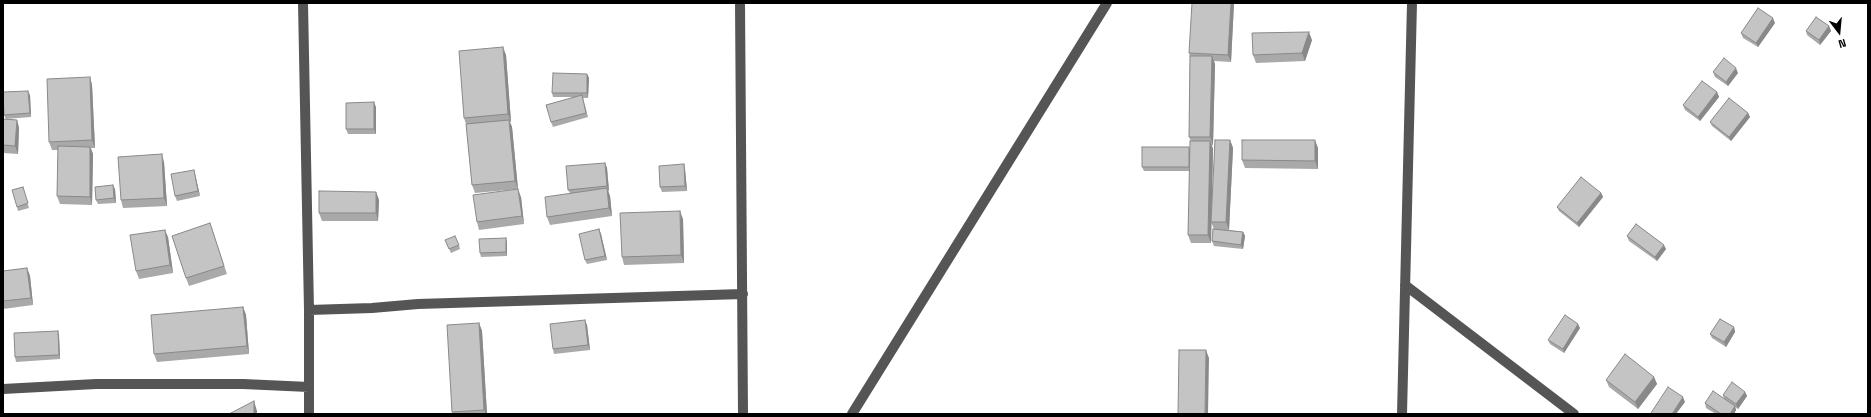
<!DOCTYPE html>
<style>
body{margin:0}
#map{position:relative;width:1871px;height:417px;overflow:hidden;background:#fff;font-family:"Space Grotesk",sans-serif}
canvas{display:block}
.frame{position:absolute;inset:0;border:4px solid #000;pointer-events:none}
.north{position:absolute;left:1819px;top:12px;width:40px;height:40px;-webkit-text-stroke:3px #fff;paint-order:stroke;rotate:164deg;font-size:11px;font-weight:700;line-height:16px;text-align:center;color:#000}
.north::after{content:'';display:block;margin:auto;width:14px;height:18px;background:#000;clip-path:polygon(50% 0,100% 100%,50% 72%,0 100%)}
</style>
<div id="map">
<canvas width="1871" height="417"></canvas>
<div class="frame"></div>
<div class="north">N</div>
</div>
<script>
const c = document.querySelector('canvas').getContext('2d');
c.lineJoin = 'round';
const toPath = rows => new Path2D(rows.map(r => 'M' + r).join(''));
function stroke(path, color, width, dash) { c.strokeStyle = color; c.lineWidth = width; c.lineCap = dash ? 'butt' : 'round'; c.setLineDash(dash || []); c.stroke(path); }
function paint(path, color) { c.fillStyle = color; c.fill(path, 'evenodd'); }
const minor = toPath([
 [303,3,309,310,309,414],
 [740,3,743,414],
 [1405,285,1574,414],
 [309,310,372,308,418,304,743,294],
 [3,389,96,384,243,384,309,387],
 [852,414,1107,3],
 [1402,414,1412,3]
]);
const wall = toPath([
 [1234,3,1231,62,1214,61,1215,64,1213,145,1212,145,1213,149,1211,243,1191,243,1188,235,1190,171,1144,171,1142,167,1190,151,1191,141,1189,137,1190,56,1189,53],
 [1775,23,1758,47,1743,38,1741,33],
 [1829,26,1831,31,1820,45,1807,35,1806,31],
 [1312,40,1305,61,1256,63,1253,55],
 [506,55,511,122,510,122,512,127,518,189,475,193,472,185,466,124,464,118],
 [1713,72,1738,73,1728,86,1715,77],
 [587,74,589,78,588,98,583,98,588,117,553,127,551,122,572,97,553,97,552,93],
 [90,77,92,85,95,148,91,148,93,154,92,205,60,204,57,196,58,150,52,150,49,142],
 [1717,92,1719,97,1700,121,1685,110,1683,105],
 [30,95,31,117,6,119,4,115],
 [376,107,376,134,348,134,346,129],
 [1748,113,1750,117,1731,141,1712,126,1710,122],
 [3,119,17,120,19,128,18,154,3,153],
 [1230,140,1233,148,1229,230,1222,229,1243,232,1245,236,1243,249,1214,246,1212,241,1214,229,1211,222],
 [1318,148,1318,169,1245,168,1242,160],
 [164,162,167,206,123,208,121,200],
 [605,163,607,168,609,191,608,191,610,196,612,216,550,225,547,217,570,193,568,190],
 [684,164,685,169,687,191,662,192,660,187],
 [194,170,195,174,200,196,177,201,175,196],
 [23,187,29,208,18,211,17,207],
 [115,189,116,203,98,204,96,200],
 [376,192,379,200,378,221,322,221,319,213],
 [1601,193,1603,197,1579,227,1559,211,1557,207],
 [521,197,524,224,479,230,477,222],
 [683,219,684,263,624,265,622,257],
 [210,223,227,274,189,286,186,278],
 [599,229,601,234,607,260,587,264,585,260],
 [1627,236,1666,249,1657,261,1629,241],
 [168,237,173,273,139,279,136,271],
 [506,238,507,243,507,256,481,257,480,253],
 [445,240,459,245,460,249,451,253],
 [27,268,30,276,33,305,3,309,3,271],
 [243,307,246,315,249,354,157,362,154,354],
 [479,323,482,331,487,414,453,414,452,412],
 [587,325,590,350,554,354,553,349],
 [1734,327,1735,332,1726,347,1712,338,1710,334],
 [1580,328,1564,353,1550,344,1548,340],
 [58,331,59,335,60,359,16,362,15,357],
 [1654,377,1657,384,1638,409,1609,387,1606,380],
 [1745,392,1747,396,1738,409,1735,407,1736,410,1734,414,1716,414,1706,408,1705,403,1724,399,1723,395]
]);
const shadedWall = toPath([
 [1231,3,1234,3,1231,62,1228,55],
 [1773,18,1775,23,1758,47,1756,43],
 [1829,26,1831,31,1820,45,1819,40],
 [1309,32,1312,40,1305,61,1302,53],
 [503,47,506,55,511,122,508,114],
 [1212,56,1215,64,1213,145,1210,137],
 [1736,68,1738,73,1728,86,1726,82],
 [587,74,589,78,588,98,587,93],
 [90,77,92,85,95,148,92,140],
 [28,91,30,95,31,117,30,113],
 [1717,92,1719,97,1700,121,1698,117],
 [374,102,376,107,376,134,374,129],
 [1748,113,1750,117,1731,141,1729,137],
 [17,120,19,128,18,154,15,146],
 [509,120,512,127,518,189,515,181],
 [1230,140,1233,148,1229,230,1226,222],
 [1315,140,1318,148,1318,169,1315,161],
 [1210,141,1213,149,1211,243,1208,235],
 [90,147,93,154,92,205,90,197],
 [1189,147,1190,152,1191,171,1189,167],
 [162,154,164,162,167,206,164,198],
 [605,163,607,168,609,191,607,186],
 [684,164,685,169,687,191,685,186],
 [194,170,195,174,200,196,198,191],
 [113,185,115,189,116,203,114,198],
 [607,188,610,196,612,216,609,208],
 [518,189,521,197,524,224,522,216],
 [376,192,379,200,378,221,376,213],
 [1601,193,1603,197,1579,227,1577,223],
 [680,211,683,219,684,263,681,255],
 [599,229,601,234,607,260,605,256],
 [165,230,168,237,173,273,170,265],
 [1243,232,1245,236,1243,249,1241,245],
 [506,238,507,243,507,256,506,252],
 [1664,245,1666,249,1657,261,1655,257],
 [27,268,30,276,33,305,31,298],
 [243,307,246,315,249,354,247,346],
 [585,320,587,325,590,350,588,345],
 [479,323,482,331,487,414,486,414,484,410],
 [1578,324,1580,328,1564,353,1563,349],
 [1734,327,1735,332,1726,347,1724,342],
 [58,331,59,335,60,359,59,355],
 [1206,350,1209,358,1208,414,1205,414],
 [1654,377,1657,384,1638,409,1635,402],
 [1745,392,1747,396,1738,409,1736,404],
 [1683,397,1685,402,1676,414,1672,414],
 [254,401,257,411,257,414,254,414],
 [1735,406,1736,410,1734,414,1730,414]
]);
const building = toPath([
 [1192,3,1231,3,1228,55,1189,53,1192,3],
 [1758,8,1773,18,1756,43,1741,33,1758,8],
 [1816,17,1829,26,1819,40,1806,31,1816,17],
 [1309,32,1302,53,1253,55,1252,33,1309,32],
 [503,47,508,114,464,118,459,51,503,47],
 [1190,56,1212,56,1210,137,1189,137,1190,56],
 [1724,58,1736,68,1726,82,1713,72,1724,58],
 [553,73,587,74,587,93,552,93,553,73],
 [90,77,92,140,49,142,47,79,90,77],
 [1702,81,1717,92,1698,117,1683,105,1702,81],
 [28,91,30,113,4,115,3,92,28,91],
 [582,95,586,113,551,122,546,105,582,95],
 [1729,98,1748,113,1729,137,1710,122,1729,98],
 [374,102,374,129,346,129,346,103,374,102],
 [3,119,17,120,15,146,3,145,3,119],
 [509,120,515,181,472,185,466,124,509,120],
 [1215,140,1230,140,1226,222,1211,222,1215,140],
 [1242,140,1315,140,1315,161,1242,160,1242,140],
 [1190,141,1210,141,1208,235,1188,235,1190,141],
 [58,146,90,147,90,197,57,196,58,146],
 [1142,147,1189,147,1189,167,1142,167,1142,147],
 [162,154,164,198,121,200,118,157,162,154],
 [605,163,607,186,568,190,566,166,605,163],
 [684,164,685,186,660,187,659,166,684,164],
 [194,170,198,191,175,196,171,174,194,170],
 [1581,177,1601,193,1577,223,1557,207,1581,177],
 [113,185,114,198,96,200,95,187,113,185],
 [23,187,28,203,17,207,12,190,23,187],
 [607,188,609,208,547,217,545,197,607,188],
 [518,189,522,216,477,222,473,195,518,189],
 [319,191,376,192,376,213,319,213,319,191],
 [680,211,681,255,622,257,620,213,680,211],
 [210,223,224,266,186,278,172,236,210,223],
 [1636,224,1664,245,1655,257,1627,236,1636,224],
 [599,229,605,256,585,260,579,234,599,229],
 [1213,229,1243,232,1241,245,1212,241,1213,229],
 [165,230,170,265,136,271,130,235,165,230],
 [455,236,459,245,449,249,445,240,455,236],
 [506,238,506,252,480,253,479,239,506,238],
 [27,268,31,298,3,301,3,271,27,268],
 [243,307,247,346,154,354,151,315,243,307],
 [1565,315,1578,324,1563,349,1548,340,1565,315],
 [1720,319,1734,327,1724,342,1710,334,1720,319],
 [585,320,588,345,553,349,550,324,585,320],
 [479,323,484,410,452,412,447,325,479,323],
 [58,331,59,355,15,357,14,333,58,331],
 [1179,350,1206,350,1205,414,1178,414,1179,350],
 [1625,354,1654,377,1635,402,1606,380,1625,354],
 [1732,382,1745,392,1736,404,1723,395,1732,382],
 [1668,387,1683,397,1672,414,1652,414,1651,413,1668,387],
 [1713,391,1735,406,1730,414,1721,414,1705,403,1713,391],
 [254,401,254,414,229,414,254,401]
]);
stroke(minor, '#555', 10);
paint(wall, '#a9a9a9');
paint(shadedWall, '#898989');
paint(building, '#c4c4c4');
stroke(building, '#898989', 1);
</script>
